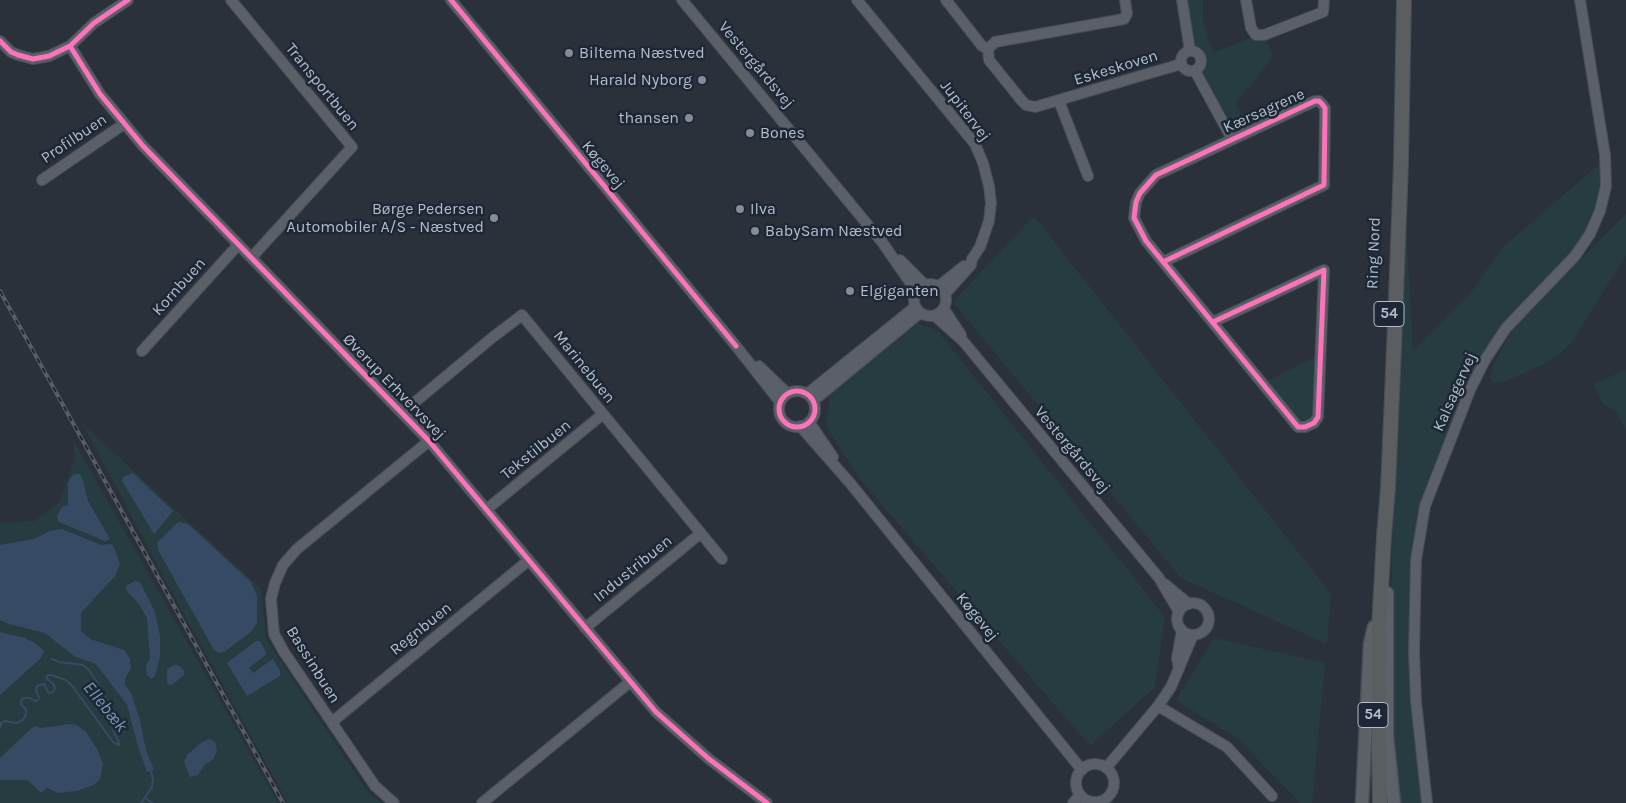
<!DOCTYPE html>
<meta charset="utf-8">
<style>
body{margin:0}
canvas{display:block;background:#2a313a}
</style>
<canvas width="1626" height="803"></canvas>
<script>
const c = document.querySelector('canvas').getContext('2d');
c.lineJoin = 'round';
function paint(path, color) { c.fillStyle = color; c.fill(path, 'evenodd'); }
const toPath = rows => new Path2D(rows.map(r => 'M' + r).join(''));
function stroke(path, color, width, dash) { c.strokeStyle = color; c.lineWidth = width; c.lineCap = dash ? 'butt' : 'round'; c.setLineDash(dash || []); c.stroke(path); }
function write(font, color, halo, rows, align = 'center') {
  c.font = font + ' Karla,sans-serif'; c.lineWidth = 5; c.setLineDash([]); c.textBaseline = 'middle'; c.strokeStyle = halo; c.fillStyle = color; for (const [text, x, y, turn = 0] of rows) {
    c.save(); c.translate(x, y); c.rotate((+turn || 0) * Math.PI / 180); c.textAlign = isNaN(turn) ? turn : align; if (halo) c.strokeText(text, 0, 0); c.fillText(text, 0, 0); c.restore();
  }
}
const green = toPath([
 [1186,0,1203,0,1203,21,1213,53,1248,39,1267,41,1273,57,1236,103,1248,129,1234,136,1203,72,1206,64,1205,55,1197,47,1189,22],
 [1602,162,1603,186,1597,211,1588,233,1573,255,1504,327,1421,507,1412,561,1423,803,1397,803,1390,733,1393,487,1405,206,1413,351,1473,290,1503,247],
 [1626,214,1626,255,1572,342,1556,357,1535,368,1504,382,1493,383,1490,377,1494,364,1513,328],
 [1034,216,1331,594,1327,644,1181,578,953,302],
 [918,324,937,330,1165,617,1155,687,1090,746,859,478,826,426,830,393],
 [1316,357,1316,415,1312,421,1299,423,1266,382],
 [1626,370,1626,429,1616,411,1604,405,1593,384],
 [83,424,261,589,266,639,370,795,383,803,288,803,173,594],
 [257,596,257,623,252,631,223,652,219,653],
 [256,641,267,654,249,668,253,673,247,696,228,664],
 [73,440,278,803,0,803,0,523,35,521,59,502,75,459],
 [1214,638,1325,663,1312,803,1300,803,1238,739,1176,700]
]);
const water = toPath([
 [133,473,173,511,154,534,122,481,124,476],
 [76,474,80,474,82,478,88,501,110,539,105,541,59,522,57,517,62,507,68,505,68,483,72,476],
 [178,522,188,524,251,582,257,596,257,623,252,631,224,652,219,653,214,650,158,550,157,543],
 [62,529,101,545,112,544,115,550,120,564,115,576,81,613,81,631,90,639,124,650,130,659,131,668,125,679,125,684,132,695,140,721,146,750,154,770,147,772,137,743,127,705,96,664,74,656,45,633,9,624,0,620,0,545,34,539,50,531],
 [135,581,140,582,155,612,160,636,160,657,155,676,151,679,147,675,146,666,150,658,147,618,139,604,127,591,126,586],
 [0,632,25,638,35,643,44,651,41,658,0,695],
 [256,641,260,641,267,654,249,668,253,673,273,659,280,671,280,676,247,696,227,663],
 [174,665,180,666,184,671,184,675,173,684,169,685,167,682,167,669],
 [69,724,77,725,86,732,97,749,103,764,100,779,94,785,76,791,58,793,47,788,41,793,28,780,0,780,0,758,34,726,42,728],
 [210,739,215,742,217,750,213,760,205,764,198,775,190,777,184,762,187,755,202,742]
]);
const stream = toPath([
 [0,728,1,723,5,721,16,723,23,720,26,714,26,710,21,704,21,701,23,698,30,698,35,701,38,700,39,698,36,690,37,686,44,684,48,692,51,693,54,691,55,688,53,684,46,678,48,675,51,675,66,680,73,687,113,742,119,745,119,743,108,717,108,706,100,687,89,670,83,665,59,662,52,659],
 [145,798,153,803],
 [141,803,152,787,153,780,151,771]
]);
const minor = toPath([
 [231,0,352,147,252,257],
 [451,0,736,346,780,402],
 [682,0,882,242,916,291],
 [857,0,975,144,983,163,989,186,991,203,989,221,980,247,972,259,971,265,945,294],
 [946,0,982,46,988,49],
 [1125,0,1127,14,1124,19,995,42,988,49,989,60,1022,101,1026,105,1035,107,1181,64],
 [1182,0,1190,51],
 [1246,0,1251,28,1256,35,1264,35,1323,12,1324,0],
 [0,41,11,52,18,55,33,59,49,56,70,46,94,23,128,0],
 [70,46,100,94,143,146,429,441,656,712,709,759,767,803],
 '1181 61a10 10 0 1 1 20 0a10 10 0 1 1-20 0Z',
 [1195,71,1232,139],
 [1059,101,1088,176],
 [42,180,124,124],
 [900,260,924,284],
 [1163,262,1324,185,1325,113,1325,108,1322,104,1319,101,1315,101,1156,175,1140,193,1136,202,1134,218,1146,241,1298,427,1305,427,1314,423,1318,417,1324,270,1213,322],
 '914 300a16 16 0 1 1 32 0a16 16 0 1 1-32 0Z',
 [939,286,964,266],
 [944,309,961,335],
 [935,316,963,341,1159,578,1179,612],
 [142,351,238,245],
 [759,366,787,393],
 '779 409a18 18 0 1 1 36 0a18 18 0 1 1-36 0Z',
 [807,394,915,307],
 [813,401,920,313],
 [402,413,493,337,522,315,722,559],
 [809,422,833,457],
 [800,426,850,483,1082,770],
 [487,509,603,414],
 [1165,584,1189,604],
 '1177 619a16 16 0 1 1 32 0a16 16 0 1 1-32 0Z',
 [585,628,701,533],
 [1179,669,1177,658,1182,630],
 [1158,706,1227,747,1272,796],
 [332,722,529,560],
 '1076 783a19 19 0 1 1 38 0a19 19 0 1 1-38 0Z',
 [1106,768,1158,706,1171,687,1193,635],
 [394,803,375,786,284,652,274,634,271,599,275,583,283,565,297,549,429,441],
 [482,803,630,682],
 [1073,803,1080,795],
 [1427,803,1416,701,1414,652,1416,560,1425,506,1470,390,1485,360,1506,328,1575,256,1590,234,1600,211,1606,186,1605,155,1580,0]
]);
const major = toPath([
 [1387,593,1387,736,1394,803],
 [1362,803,1370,644,1374,627]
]);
const highway = toPath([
 [1380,803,1379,751,1379,627,1384,536,1388,488,1395,324,1401,163,1404,0]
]);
const rail = toPath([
 [0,291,283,803]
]);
const cycleway = toPath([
 [451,0,736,346],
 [0,41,11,52,18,55,33,59,49,56,70,46,94,23,128,0],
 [70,46,100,94,143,146,429,441,656,712,709,759,767,803],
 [1163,262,1324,185,1325,113,1325,108,1322,104,1319,101,1315,101,1156,175,1140,193,1136,202,1134,218,1146,241,1298,427,1305,427,1314,423,1318,417,1324,270,1213,322],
 '779 409a18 18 0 1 1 36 0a18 18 0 1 1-36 0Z'
]);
const markers = [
 [569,53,5,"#848c98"],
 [702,80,5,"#848c98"],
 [689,118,5,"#848c98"],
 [750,133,5,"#848c98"],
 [740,209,5,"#848c98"],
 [494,218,5,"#848c98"],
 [755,231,5,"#848c98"],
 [850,291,5,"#848c98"]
];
const shields = [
 [1389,314,30],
 [1373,715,30]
];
const shieldNames = [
 ["54",1389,314],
 ["54",1373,715]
];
const poiNames = [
 ["Biltema Næstved",579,53],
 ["Harald Nyborg",692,80,"right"],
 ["thansen",679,118,"right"],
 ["Bones",760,133],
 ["Børge Pedersen",484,209,"right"],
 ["Automobiler A/S - Næstved",484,227,"right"],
 ["Ilva",750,209],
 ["BabySam Næstved",765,231],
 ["Elgiganten",860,291]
];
const streetNames = [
 ["Vestergårdsvej",756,65,50],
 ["Eskeskoven",1116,68,-17],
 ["Transportbuen",322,87,51],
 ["Jupitervej",965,111,53],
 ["Kærsagrene",1264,111,-24],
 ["Profilbuen",74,139,-34],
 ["Køgevej",603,165,50],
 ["Ring Nord",1374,253,-88],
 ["Kornbuen",179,287,-48],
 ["Marinebuen",584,367,51],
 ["Øverup Erhvervsvej",394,387,46],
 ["Kalsagervej",1455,392,-66],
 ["Tekstilbuen",536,450,-39],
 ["Vestergårdsvej",1072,450,50],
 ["Industribuen",633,569,-39],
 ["Køgevej",977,617,51],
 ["Regnbuen",421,629,-39],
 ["Bassinbuen",313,665,58]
];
const waterNames = [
 ["Ellebæk",105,707,51]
];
paint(green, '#273c40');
paint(water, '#364a64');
stroke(stream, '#364a64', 2);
stroke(minor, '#494d54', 12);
stroke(major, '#484d56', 15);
stroke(highway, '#474d55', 16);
stroke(minor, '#5b5f67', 10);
stroke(major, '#5d6269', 12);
stroke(highway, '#5b5e61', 14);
stroke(rail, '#595e66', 4);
stroke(rail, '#1d2735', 2, [5.5]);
stroke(cycleway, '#fb73b8', 5);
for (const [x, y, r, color] of markers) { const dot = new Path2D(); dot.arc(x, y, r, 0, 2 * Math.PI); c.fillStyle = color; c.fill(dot); stroke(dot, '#1d2735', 2); }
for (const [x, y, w] of shields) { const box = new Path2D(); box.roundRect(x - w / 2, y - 12.5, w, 25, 4); c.fillStyle = '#1d2735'; c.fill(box); stroke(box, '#b4bdcb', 1); }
write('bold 15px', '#b4bdcb', null, shieldNames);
write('16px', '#b4bdcb', '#1d2735', poiNames, 'left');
write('16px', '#b4bdcb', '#1d2735', streetNames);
write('italic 18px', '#7b94b3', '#1d2735', waterNames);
</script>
